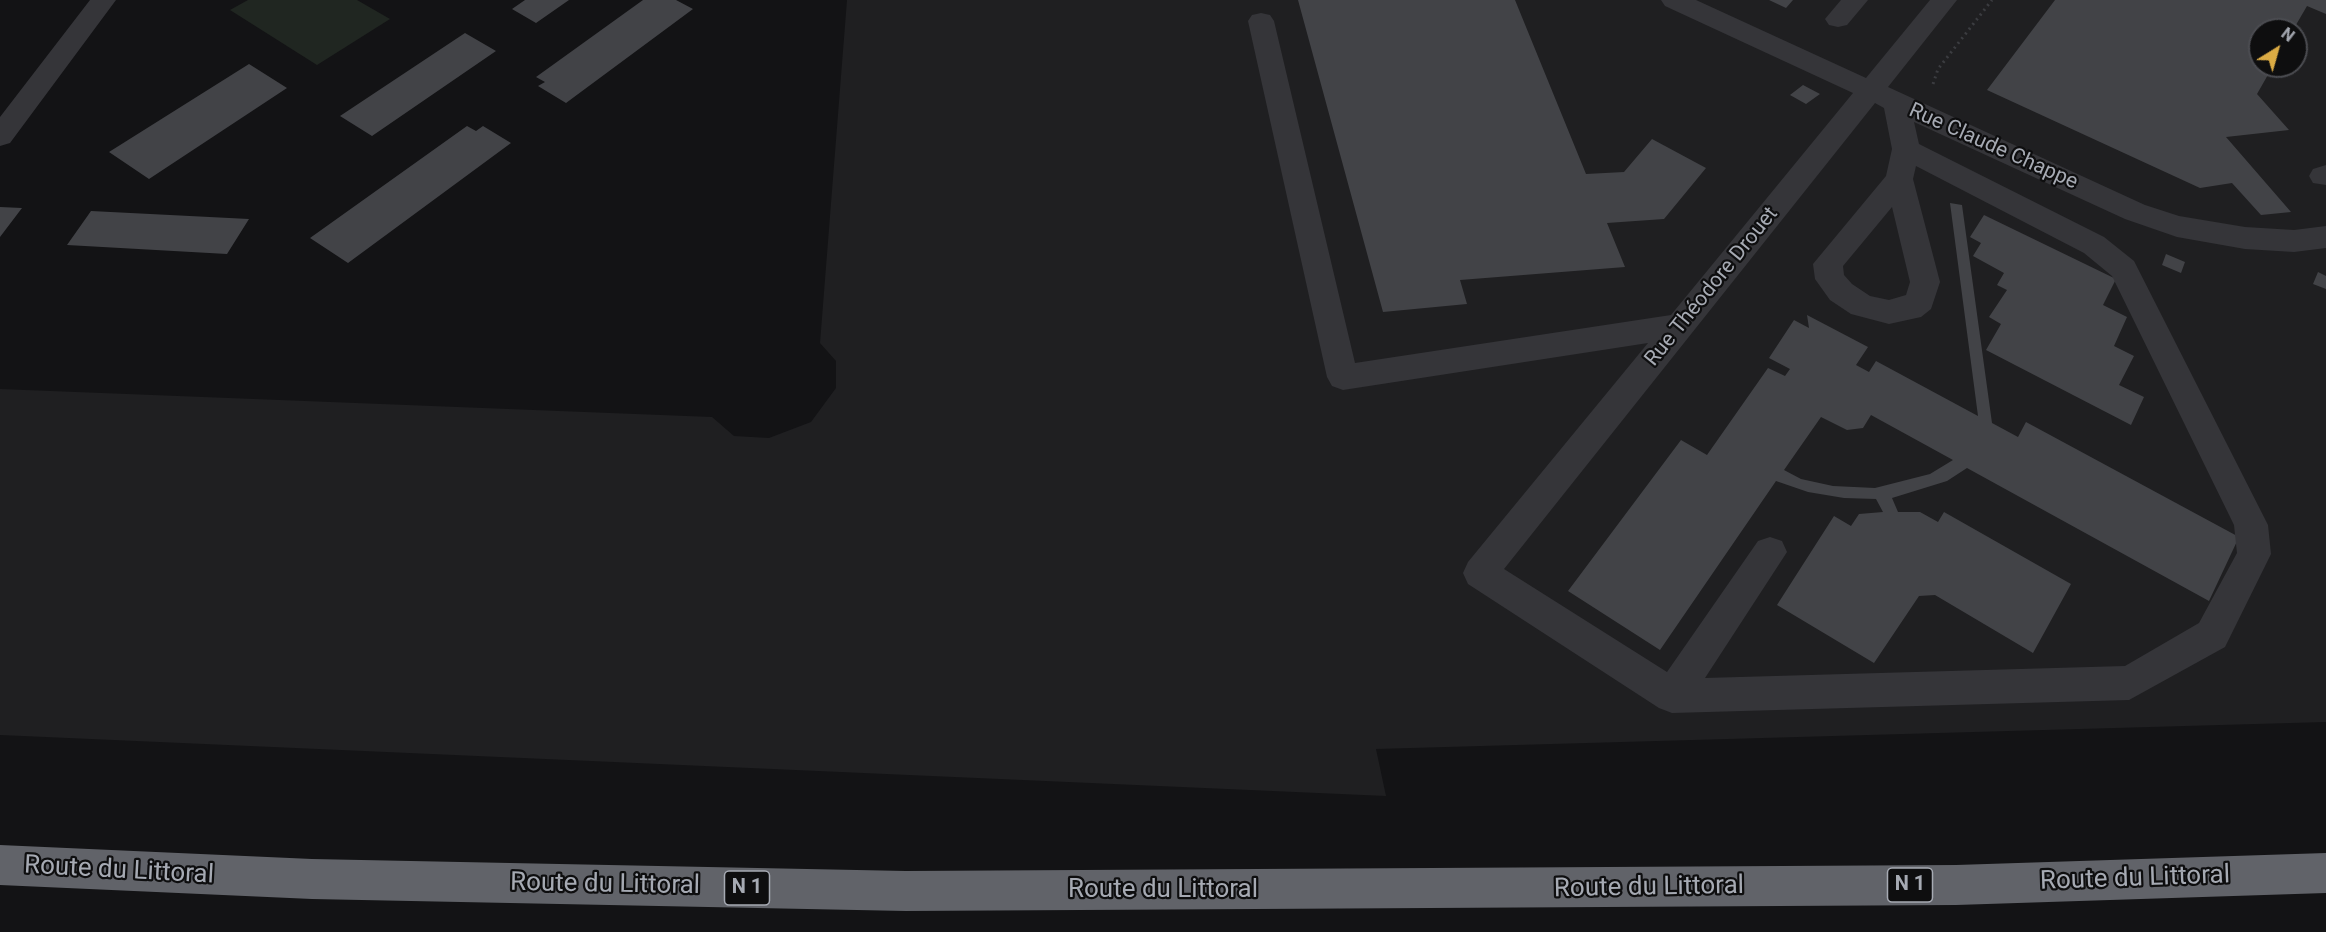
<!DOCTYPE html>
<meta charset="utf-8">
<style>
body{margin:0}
#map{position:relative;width:2326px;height:932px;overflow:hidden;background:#131315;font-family:Roboto,sans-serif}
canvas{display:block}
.north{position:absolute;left:2248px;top:18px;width:60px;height:60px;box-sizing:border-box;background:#0e0e0f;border:2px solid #4b4c51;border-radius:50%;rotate:37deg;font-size:16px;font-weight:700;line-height:24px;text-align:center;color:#a6aab3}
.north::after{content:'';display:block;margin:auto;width:21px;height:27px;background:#dbab44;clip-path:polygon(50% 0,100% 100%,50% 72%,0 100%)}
</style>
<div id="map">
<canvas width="2326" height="932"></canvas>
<div class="north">N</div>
</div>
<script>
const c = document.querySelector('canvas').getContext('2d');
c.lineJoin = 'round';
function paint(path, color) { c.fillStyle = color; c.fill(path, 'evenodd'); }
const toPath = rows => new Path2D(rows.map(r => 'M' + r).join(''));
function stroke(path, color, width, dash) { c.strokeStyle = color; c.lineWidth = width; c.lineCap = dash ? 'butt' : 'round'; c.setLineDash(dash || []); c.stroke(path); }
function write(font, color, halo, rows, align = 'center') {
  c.font = font + ' Roboto,sans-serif'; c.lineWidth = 4.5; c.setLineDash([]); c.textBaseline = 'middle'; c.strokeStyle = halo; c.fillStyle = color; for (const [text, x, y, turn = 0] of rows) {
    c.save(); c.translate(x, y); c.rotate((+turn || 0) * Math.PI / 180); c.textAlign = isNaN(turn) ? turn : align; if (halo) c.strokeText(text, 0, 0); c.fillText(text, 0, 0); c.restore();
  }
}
const built = toPath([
 [847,0,2326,0,2326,722,1376,749,1386,796,0,735,0,389,712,417,734,436,769,438,811,422,836,388,836,361,820,343],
 [2260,30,2296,30,2296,66,2260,66]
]);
const green = toPath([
 [248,0,357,0,390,19,317,65,230,10]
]);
const building = toPath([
 [525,0,569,0,536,23,512,9],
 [643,0,676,0,693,9,566,103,538,86,545,82,536,77],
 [1298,0,1515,0,1586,174,1624,172,1652,139,1706,168,1664,219,1607,223,1625,267,1460,280,1467,304,1383,312],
 [1769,0,1793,0,1786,8],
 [2055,0,2326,0,2326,14,2307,6,2293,30,2260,30,2260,66,2273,66,2257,94,2289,130,2226,137,2291,212,2261,215,2232,183,2200,188,1987,90],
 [465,33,496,51,372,136,340,116],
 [249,64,287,88,149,179,109,152],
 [1803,85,1820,94,1806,104,1790,95],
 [467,126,476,131,483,126,511,143,348,263,310,238],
 [1950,203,1962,205,1992,423,2018,437,2026,422,2239,537,2209,601,1967,468,1947,481,1892,498,1898,512,1920,512,1938,522,1944,512,2071,584,2033,653,1935,595,1919,596,1874,663,1777,605,1834,516,1851,526,1859,514,1883,512,1876,499,1844,498,1808,492,1776,481,1660,650,1568,591,1681,440,1707,455,1768,368,1785,376,1790,369,1769,358,1794,320,1809,328,1807,315,1868,347,1856,365,1869,372,1876,361,1978,416],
 [1871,415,1953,460,1930,474,1875,488,1833,486,1801,479,1784,470,1821,417,1847,430,1863,428],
 [0,207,22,208,0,237],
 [91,211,249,219,227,254,67,245],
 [1984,215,2116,279,2103,305,2127,317,2114,346,2134,356,2119,385,2144,397,2131,425,1986,350,2001,324,1989,317,2007,290,1997,285,2004,273,1973,256,1981,243,1970,237],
 [2166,254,2185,262,2181,273,2162,265],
 [2318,272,2326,276,2326,289,2313,284]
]);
const path = toPath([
 [1933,84,1938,69,1992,0]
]);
const minor = toPath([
 [90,0,116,0,10,143,0,146,0,117,90,0],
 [1661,0,1696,0,1866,78,1930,0,1957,0,1888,87,2145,205,2179,216,2245,227,2294,230,2326,226,2326,248,2294,252,2245,249,2177,237,2125,219,1914,122,1919,144,2104,237,2134,261,2268,525,2271,554,2225,647,2129,700,1672,713,1659,708,1468,584,1463,573,1468,562,1648,343,1343,390,1332,386,1327,377,1248,21,1252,15,1261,13,1270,15,1274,21,1355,363,1671,315,1853,93,1665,6,1661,0],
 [1875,103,1884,108,1892,149,1886,176,1813,264,1815,279,1830,300,1851,314,1889,324,1921,317,1931,309,1940,282,1913,179,1916,166,2084,253,2112,276,2234,525,2237,553,2199,623,2125,666,1705,678,1787,552,1782,541,1770,537,1758,541,1667,672,1504,569,1875,103],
 [1892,207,1910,282,1906,295,1889,300,1870,296,1852,284,1844,275,1843,266,1892,207],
 [1841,0,1868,0,1847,25,1838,27,1829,25,1825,19,1841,0],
 [2326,165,2326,185,2313,183,2309,176,2313,169,2326,165]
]);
const highway = toPath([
 [0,845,312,859,906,871,1956,865,2326,853,2326,893,1956,905,906,911,312,899,0,885,0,845]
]);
const shields = [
 [1910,885,45],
 [747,888,45]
];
const shieldNames = [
 ["N 1",1910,885],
 ["N 1",747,888]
];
const streetNames = [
 ["Rue Claude Chappe",1993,147,24],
 ["Rue Théodore Drouet",1712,287,-51]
];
const nearStreetnames = [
 ["Route du Littoral",119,871,3],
 ["Route du Littoral",2135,879,-2],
 ["Route du Littoral",605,885,1],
 ["Route du Littoral",1649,888,-1],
 ["Route du Littoral",1163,890]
];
paint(built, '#1f1f21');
paint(green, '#202621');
paint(building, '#424347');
stroke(path, '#3b3c40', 3, [2, 4]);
paint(minor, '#353539');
paint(highway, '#616369');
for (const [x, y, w] of shields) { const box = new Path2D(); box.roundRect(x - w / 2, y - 17, w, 34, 4.5); c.fillStyle = '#0e0e0f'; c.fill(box); stroke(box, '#a6aab3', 1.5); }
write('bold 20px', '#a6aab3', null, shieldNames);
write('21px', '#a6aab3', '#0e0e0f', streetNames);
write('26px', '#a6aab3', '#0e0e0f', nearStreetnames);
</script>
